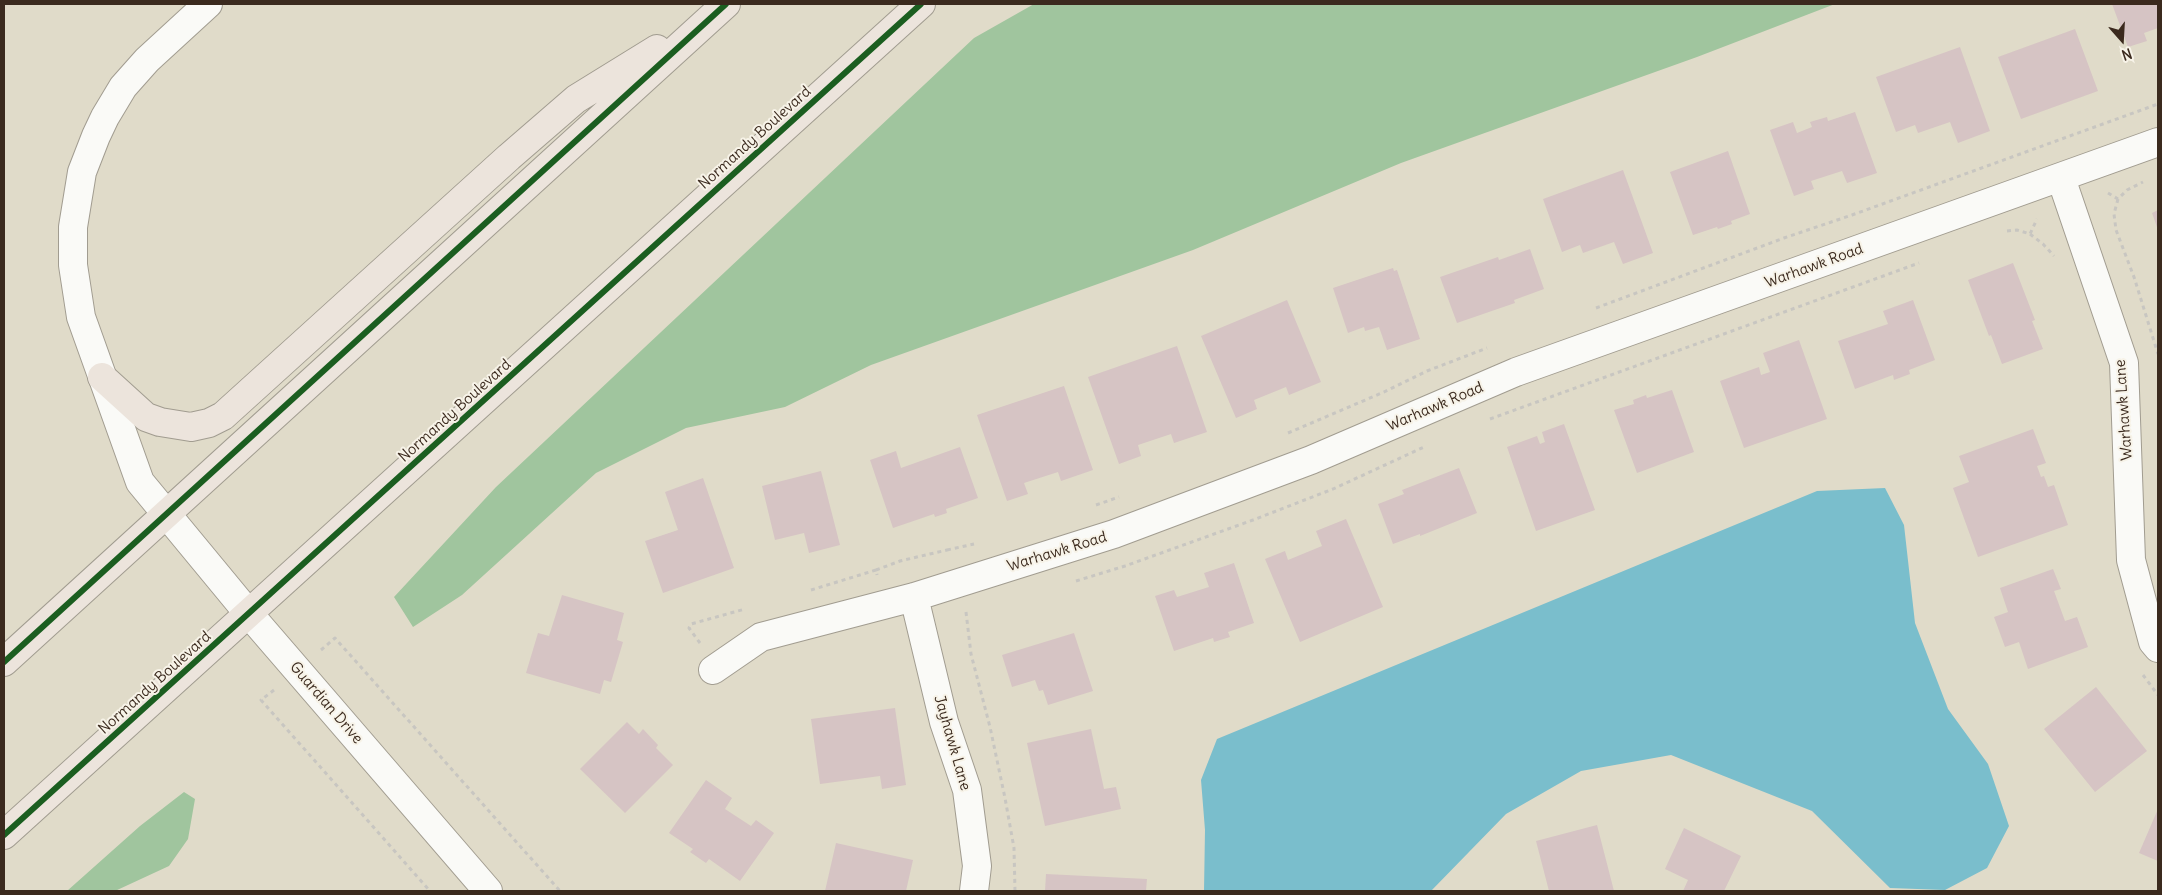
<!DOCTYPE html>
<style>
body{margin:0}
#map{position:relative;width:2162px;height:895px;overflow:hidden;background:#e0dbc9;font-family:Delius,sans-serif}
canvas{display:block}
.frame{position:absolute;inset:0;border:5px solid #3b2a1e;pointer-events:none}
.north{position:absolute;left:2097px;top:15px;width:50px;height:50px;-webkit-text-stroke:4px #f7f3e8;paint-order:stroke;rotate:161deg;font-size:14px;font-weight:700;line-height:20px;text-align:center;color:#3b2a1e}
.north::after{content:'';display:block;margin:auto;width:18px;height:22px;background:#3b2a1e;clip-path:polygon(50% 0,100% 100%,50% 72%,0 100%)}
</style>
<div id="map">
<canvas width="2162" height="895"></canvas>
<div class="frame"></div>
<div class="north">N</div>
</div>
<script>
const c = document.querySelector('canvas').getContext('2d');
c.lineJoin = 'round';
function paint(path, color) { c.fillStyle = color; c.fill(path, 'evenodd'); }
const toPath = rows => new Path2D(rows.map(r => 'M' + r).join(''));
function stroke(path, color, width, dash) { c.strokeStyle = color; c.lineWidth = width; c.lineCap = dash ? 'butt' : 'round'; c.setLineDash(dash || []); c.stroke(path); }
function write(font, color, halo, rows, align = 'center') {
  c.font = font + ' Delius,sans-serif'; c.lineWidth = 4; c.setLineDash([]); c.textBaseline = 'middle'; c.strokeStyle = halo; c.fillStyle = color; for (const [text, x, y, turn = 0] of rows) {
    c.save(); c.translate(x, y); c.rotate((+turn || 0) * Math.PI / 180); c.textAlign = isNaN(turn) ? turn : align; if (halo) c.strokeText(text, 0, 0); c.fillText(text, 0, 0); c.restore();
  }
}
const forest = toPath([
 [1034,4,1835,4,1697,57,1401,163,1193,250,871,365,785,407,686,428,596,473,462,595,413,627,394,597,496,487,974,38],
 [184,792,195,799,188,839,169,866,115,891,67,891,140,826]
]);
const water = toPath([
 [1885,488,1904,525,1915,623,1948,709,1988,764,2009,826,1987,868,1945,890,1890,888,1812,811,1671,755,1581,771,1506,814,1431,891,1204,891,1205,830,1201,780,1217,739,1817,491]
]);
const building = toPath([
 [2112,4,2158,4,2158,28,2144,33,2147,41,2128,47],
 [2075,29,2098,91,2021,119,1998,57],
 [1960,47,1990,131,1958,143,1950,122,1918,133,1915,125,1896,132,1876,77],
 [1855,112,1877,173,1847,183,1842,171,1811,181,1814,189,1794,196,1770,130,1793,122,1797,133,1812,127,1810,122,1827,117,1828,121],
 [1728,151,1750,214,1731,221,1732,224,1718,229,1717,227,1693,235,1670,172],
 [1623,170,1653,253,1623,264,1614,242,1583,253,1580,245,1562,252,1543,199],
 [2158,210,2158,230,2152,213],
 [1530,249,1544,289,1514,300,1515,303,1457,323,1440,277,1498,257,1499,260],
 [2013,263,2035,320,2032,321,2043,349,2002,364,1991,335,1989,336,1968,280],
 [1393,268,1394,271,1397,270,1420,339,1387,350,1379,327,1365,331,1364,327,1348,333,1333,288],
 [1287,300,1321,382,1289,395,1286,387,1254,400,1257,409,1236,418,1201,336],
 [1913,300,1935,360,1909,370,1910,374,1894,380,1893,375,1855,389,1838,341,1888,324,1883,311],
 [1799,340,1827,419,1744,448,1720,381,1759,367,1761,375,1770,372,1763,353],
 [1177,346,1207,432,1174,443,1171,434,1138,445,1141,456,1119,464,1088,377],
 [1064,386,1093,470,1061,481,1058,472,1024,483,1028,494,1007,501,977,415],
 [1672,390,1694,452,1637,473,1614,410,1634,404,1633,400,1646,395,1647,398],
 [1564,424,1595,510,1536,531,1507,447,1537,436,1540,444,1545,442,1542,432],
 [2033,429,2046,463,2037,466,2041,477,2044,476,2048,487,2054,485,2068,525,1978,557,1953,488,1969,482,1959,456],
 [960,447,978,498,946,509,947,513,935,517,934,514,893,528,870,460,896,451,901,468],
 [1459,468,1477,513,1420,536,1420,534,1393,544,1378,504,1404,494,1402,490],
 [821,471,840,545,809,553,804,533,775,540,762,486],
 [703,478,734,568,663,593,645,541,678,530,665,492],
 [1346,519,1383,607,1300,642,1265,559,1285,551,1288,560,1322,546,1316,531],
 [1234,563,1254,623,1228,632,1230,637,1214,642,1213,638,1174,651,1155,596,1174,590,1177,597,1209,587,1204,573],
 [2053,569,2061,589,2054,591,2065,621,2077,617,2088,647,2028,669,2019,642,2005,647,1994,617,2008,612,2000,588],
 [562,595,624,613,617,640,623,642,611,682,604,680,600,694,526,673,538,633,549,636],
 [1074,633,1093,691,1048,705,1043,690,1039,691,1035,680,1012,687,1002,655],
 [2096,687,2147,751,2095,792,2044,729],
 [895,708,906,785,882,789,880,776,820,784,811,719],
 [627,722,639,734,643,729,658,745,656,748,673,765,625,813,580,769],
 [1091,729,1104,789,1116,787,1121,809,1045,826,1027,743],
 [706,780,732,798,725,809,751,826,756,820,774,833,740,881,709,859,706,863,690,852,693,849,669,833],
 [2158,809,2158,861,2139,853],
 [1597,825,1614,891,1549,891,1536,841],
 [1684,828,1741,856,1724,891,1683,891,1688,880,1665,869],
 [836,843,913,860,906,891,825,891],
 [1046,874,1147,879,1146,891,1045,891]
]);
const path = toPath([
 [2108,193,2118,199,2127,190,2143,182],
 [2118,199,2114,214,2116,230,2134,277,2158,354],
 [2007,231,2017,230,2030,234,2037,219],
 [2030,234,2043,244,2054,256],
 [1596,308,1784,238,1852,215,2158,104],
 [1490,419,1919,263],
 [1288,433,1384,392,1427,371,1487,348],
 [1096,505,1119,497],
 [947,550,974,544],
 [876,570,900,561,947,550],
 [1076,581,1125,566,1253,520,1333,489,1424,447],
 [811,590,876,570,877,575],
 [966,612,971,654,990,727,1005,798,1014,848,1015,891],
 [700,643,689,628,691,624,745,609],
 [321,650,335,638,560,891],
 [2143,675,2158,695],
 [274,690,261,700,430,891]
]);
const street = toPath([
 [208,4,147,60,123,87,105,117,96,136,82,172,73,227,73,265,81,317,140,482,249,614,488,891],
 [2061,178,2124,363,2131,560,2153,642,2158,648],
 [914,597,944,722,967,790,977,866,974,891],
 [713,670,761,637,914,597,1114,534,1311,460,1516,372,2158,142]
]);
const primary = toPath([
 [102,377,146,417,160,422,191,427,209,423,223,416,509,157,576,99,657,49],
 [4,662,726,4],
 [4,835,921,4]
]);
const cycleway = toPath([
 [4,662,726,4],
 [4,835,921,4]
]);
const streetNames = [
 ["Normandy Boulevard",755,138,-42],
 ["Warhawk Road",1814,266,-20],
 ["Warhawk Road",1435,407,-23],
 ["Warhawk Lane",2124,410,-94],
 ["Normandy Boulevard",455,411,-42],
 ["Warhawk Road",1057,552,-17],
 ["Normandy Boulevard",155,683,-42],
 ["Guardian Drive",326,703,49],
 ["Jayhawk Lane",952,743,74]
];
paint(forest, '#a0c59e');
paint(water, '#7abecc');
paint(building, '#d6c4c4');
stroke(street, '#a19c90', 30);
stroke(primary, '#a19c90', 30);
stroke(path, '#c8c6c1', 3, [4, 4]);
stroke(street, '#fafaf7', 28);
stroke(primary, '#ece4dc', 28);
stroke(cycleway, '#1b5e20', 6);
write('15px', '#3b2a1e', '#f7f3e8', streetNames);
</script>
